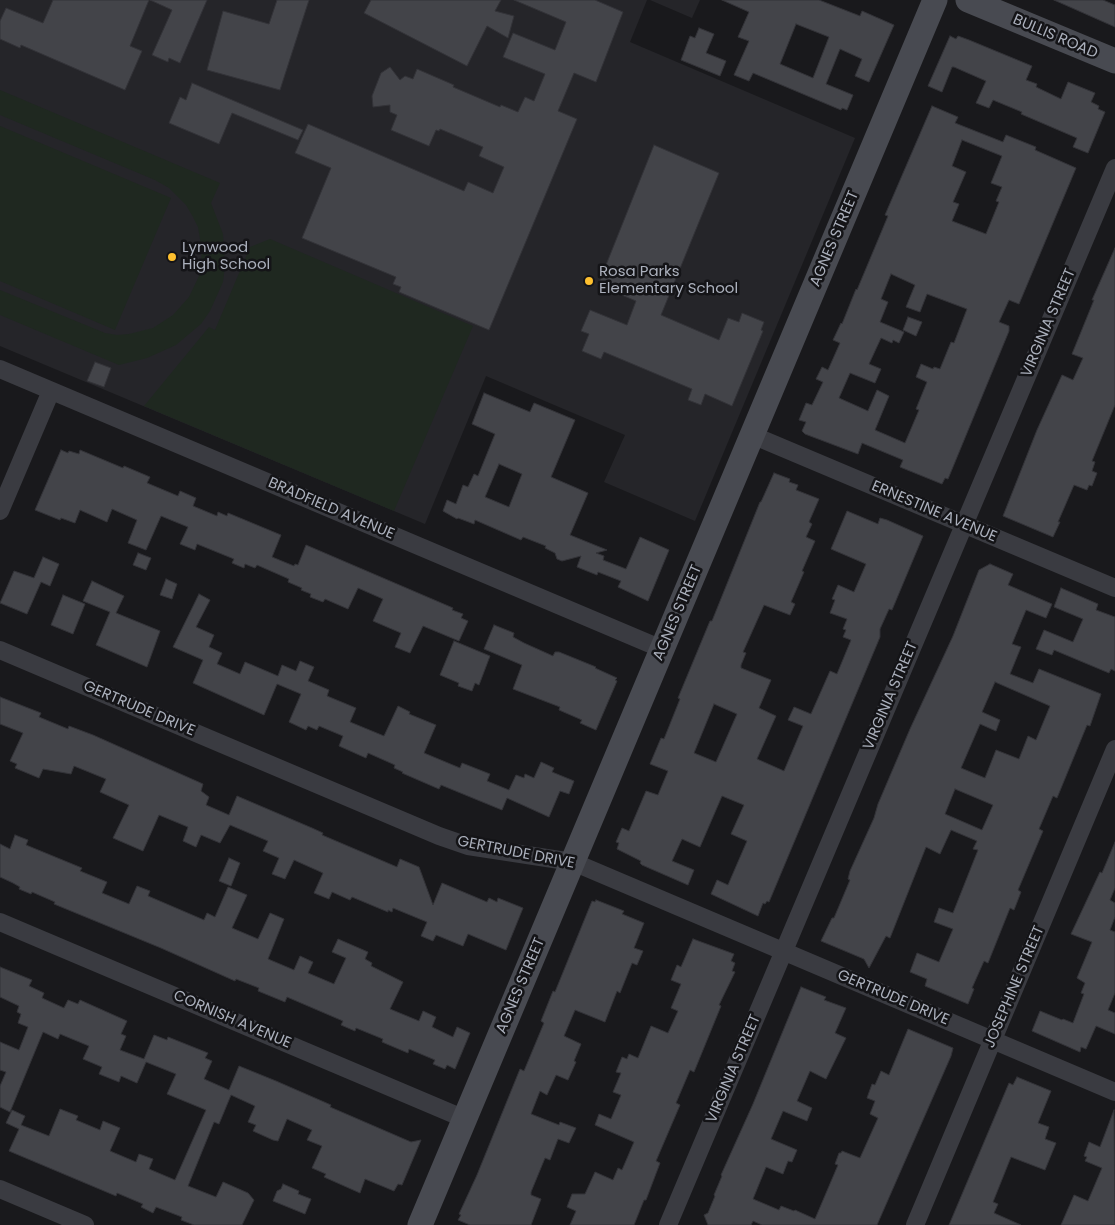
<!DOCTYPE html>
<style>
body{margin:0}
canvas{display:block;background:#19191c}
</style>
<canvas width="1115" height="1225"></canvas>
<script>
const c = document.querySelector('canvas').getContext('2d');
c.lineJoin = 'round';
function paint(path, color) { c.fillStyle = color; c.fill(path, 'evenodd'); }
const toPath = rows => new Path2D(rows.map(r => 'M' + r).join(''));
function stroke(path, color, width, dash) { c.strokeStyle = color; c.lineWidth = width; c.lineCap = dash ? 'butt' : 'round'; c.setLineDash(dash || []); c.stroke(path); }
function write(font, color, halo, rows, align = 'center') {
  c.font = font + ' Poppins,sans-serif'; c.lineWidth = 5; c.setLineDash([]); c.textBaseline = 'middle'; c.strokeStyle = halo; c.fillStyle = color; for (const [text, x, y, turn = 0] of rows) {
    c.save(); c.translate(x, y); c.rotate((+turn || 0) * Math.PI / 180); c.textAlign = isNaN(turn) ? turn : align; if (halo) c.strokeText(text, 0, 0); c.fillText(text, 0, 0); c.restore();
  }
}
const built = toPath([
 [0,0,647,0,630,42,855,138,695,521,604,482,625,435,486,376,425,524,0,346],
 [650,0,700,0,692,18]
]);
const green = toPath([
 [0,90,220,183,211,203,223,234,225,266,223,282,210,311,201,324,176,345,147,358,119,365,0,315,0,290,105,333,117,335,129,334,153,328,173,315,189,297,199,276,202,251,198,227,193,217,186,205,169,188,155,180,0,115],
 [0,126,171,198,115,330,0,281],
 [270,239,473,326,394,511,144,406,209,327,215,330,250,247]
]);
const building = toPath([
 [53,0,149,0,130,46,142,51,125,90,21,45,20,48,0,39,0,21,6,8,43,23,53,0],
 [150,0,207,0,180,63,169,58,168,62,152,55,172,10,150,0],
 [277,0,309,0,280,90,207,70,223,11,269,24,277,0],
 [371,0,501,0,495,11,514,16,508,38,487,26,467,66,364,13,371,0],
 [514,0,595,0,623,12,596,82,574,73,558,111,577,119,489,330,399,292,401,287,393,284,396,277,302,238,331,168,295,153,308,124,464,191,468,182,493,193,504,167,479,156,483,147,440,129,439,131,436,130,429,146,391,130,397,115,390,112,390,105,373,107,372,96,381,73,390,67,400,80,405,76,413,79,417,69,454,85,453,87,500,107,501,105,518,112,525,97,534,101,545,74,503,57,513,33,555,50,566,22,514,0],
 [722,0,819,0,860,16,862,11,894,25,869,82,855,76,862,59,840,49,826,84,853,95,847,110,842,108,841,110,753,73,749,81,734,75,749,41,738,37,749,12,722,0],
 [796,24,829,37,813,78,780,64,796,24],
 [1054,0,1103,0,1115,5,1115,27,1054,0],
 [699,28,714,34,706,53,726,61,720,76,681,60,690,36,695,38,699,28],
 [950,36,956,39,958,36,969,40,1032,66,1026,80,1037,84,1036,87,1061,99,1068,82,1095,93,1091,102,1099,106,1098,109,1105,112,1088,153,1073,147,1077,138,1021,114,1022,112,993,100,989,108,976,103,986,81,954,67,952,67,942,92,928,86,950,36],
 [192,83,303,130,298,140,232,113,219,144,169,123,180,97,186,100,192,83],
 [932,106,958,117,955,123,1003,142,1006,135,1036,147,1035,150,1076,168,1019,304,1009,300,999,322,1009,326,1009,331,948,479,945,478,942,484,900,467,903,460,862,443,858,454,805,434,802,431,806,422,799,420,806,403,812,405,823,382,816,379,822,367,828,370,840,343,833,340,841,323,842,324,856,289,857,290,888,216,885,215,932,106],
 [962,140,1002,156,991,183,1002,187,996,201,999,202,986,234,952,221,959,204,953,202,966,172,952,166,962,140],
 [891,274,915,285,906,307,920,312,927,294,967,309,954,343,951,342,940,369,934,367,933,369,921,364,916,377,927,382,916,409,919,410,905,443,875,430,889,396,877,390,868,411,839,398,850,373,875,383,881,369,869,364,881,338,892,343,893,340,899,343,904,332,880,322,888,302,881,299,891,274],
 [654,145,719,173,661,315,719,340,728,318,739,322,742,313,764,322,761,330,763,331,732,406,705,394,701,405,688,400,692,389,604,352,601,359,582,351,589,334,581,331,590,310,627,325,636,301,598,285,654,145],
 [1115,248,1115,405,1092,461,1095,462,1092,471,1097,473,1092,486,1089,485,1087,490,1074,485,1058,522,1060,522,1053,537,1003,516,1037,430,1062,375,1073,380,1083,358,1072,354,1094,300,1092,300,1115,248],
 [908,317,922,322,916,336,903,330,908,317],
 [95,362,111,368,104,387,87,381,95,362],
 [484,393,530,412,534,403,575,420,551,477,588,493,570,535,607,550,596,553,604,556,603,560,626,569,640,537,669,550,648,601,618,587,621,581,598,572,597,575,577,567,581,556,562,561,557,559,555,553,545,548,546,546,523,537,521,540,475,520,474,524,458,518,457,519,443,511,447,500,456,504,463,485,468,487,474,474,478,476,495,434,472,424,484,393],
 [499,464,522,474,509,507,485,497,499,464],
 [61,450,68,453,69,451,79,454,80,450,123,468,124,466,150,477,147,483,178,496,180,491,196,498,193,506,217,516,218,512,227,516,228,513,281,535,272,557,294,566,295,564,298,565,306,545,453,608,452,610,463,614,461,618,468,621,459,641,423,626,410,653,395,647,401,633,373,621,383,599,358,588,348,609,325,599,323,602,310,597,311,594,301,590,302,588,288,582,289,579,257,565,255,568,245,564,244,568,232,563,234,559,197,544,195,550,180,544,188,527,161,516,146,550,128,543,137,520,112,509,107,522,80,510,75,523,61,518,60,520,35,510,61,450],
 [774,473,790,479,789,482,798,485,796,490,819,499,809,522,812,524,806,537,815,541,802,571,804,572,791,602,795,604,790,615,764,605,743,652,746,653,741,665,741,668,771,680,759,708,776,716,757,759,784,771,803,726,788,720,794,707,811,714,830,671,837,674,851,640,843,637,846,630,843,629,847,619,830,613,835,600,832,599,838,585,854,592,866,564,831,549,847,511,878,524,880,518,887,520,923,536,892,610,889,609,880,629,880,637,769,902,767,901,765,904,763,903,758,916,711,894,717,880,728,885,747,841,731,834,744,805,722,796,700,847,682,839,672,861,694,870,688,885,642,865,640,863,641,861,617,849,619,843,616,842,622,828,629,831,646,791,658,795,668,771,650,764,661,738,664,739,680,699,678,698,710,621,712,621,760,502,761,502,774,473],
 [714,704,737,714,716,762,694,753,714,704],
 [138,553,151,558,146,570,133,565,138,553],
 [43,557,59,564,50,586,41,582,27,614,0,603,14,571,34,578,43,557],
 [990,564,1013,574,1008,585,1052,604,1046,618,1026,610,1012,644,1021,647,1010,674,1033,683,1039,669,1101,694,1090,726,1087,725,1057,798,1053,796,1039,829,1043,831,1018,890,1021,892,1014,910,1010,908,988,963,984,961,972,988,974,989,968,1004,925,986,927,979,910,972,917,953,939,962,953,929,934,922,939,908,953,913,978,850,973,849,977,841,951,830,940,854,926,847,890,938,886,936,869,968,864,959,821,941,832,918,834,918,850,880,848,879,850,871,874,818,878,804,910,729,953,636,979,570,990,564],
 [995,682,1050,706,1036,740,1028,736,1019,759,996,750,985,778,961,768,980,724,996,731,1000,720,982,712,995,682],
 [955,789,993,805,982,830,945,814,955,789],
 [166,579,177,584,172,599,160,595,166,579],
 [92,581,124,596,116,613,160,631,147,667,96,645,110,612,83,601,92,581],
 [1061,588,1098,604,1096,610,1115,617,1115,671,1111,669,1109,673,1054,650,1052,655,1036,649,1044,630,1073,642,1083,619,1054,607,1061,588],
 [199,594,210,600,196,627,214,635,209,647,222,653,217,664,240,674,245,662,278,676,282,665,296,671,300,661,314,667,308,681,329,690,327,696,356,708,350,722,384,736,398,706,410,712,409,714,436,725,424,753,460,768,462,763,490,774,487,781,509,790,516,775,524,778,525,774,534,778,541,762,554,768,552,772,574,781,569,794,560,791,549,817,507,798,502,810,441,785,439,789,402,773,403,772,394,768,395,765,368,753,366,758,339,746,343,736,319,726,317,730,308,726,306,730,289,722,301,694,277,684,264,715,193,683,203,660,173,647,199,594],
 [63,595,85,604,73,634,51,625,63,595],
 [494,625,514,633,513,637,524,643,553,656,555,652,559,652,596,667,595,668,617,678,615,680,617,681,596,730,580,723,582,720,559,710,560,707,513,689,522,665,484,649,494,625],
 [454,641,490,656,479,685,475,683,472,691,458,686,459,683,440,675,454,641],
 [0,697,41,713,39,717,68,729,69,726,93,735,203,784,201,791,209,797,206,805,229,815,237,796,312,828,323,833,322,835,397,867,400,859,419,867,433,905,442,883,487,902,489,898,497,902,498,898,523,908,506,950,468,934,463,946,436,935,433,941,421,936,427,922,393,908,392,912,388,910,388,912,352,897,350,900,332,892,329,899,314,893,323,873,294,860,285,879,272,874,279,858,263,851,268,841,230,825,220,843,201,835,196,847,183,841,188,827,159,815,143,851,113,838,129,805,100,792,106,779,74,766,71,774,43,769,39,778,15,768,17,764,10,761,23,733,0,724,0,697],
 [15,835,28,840,26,845,82,868,80,871,107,882,102,893,129,904,137,886,150,891,148,896,204,920,207,913,215,917,228,887,247,895,232,928,258,939,270,913,284,919,268,959,294,970,300,956,313,962,308,973,334,984,346,958,332,952,338,939,368,952,365,959,372,963,371,966,403,982,390,1009,419,1021,423,1011,436,1017,432,1027,453,1037,457,1027,470,1033,455,1069,447,1065,445,1069,433,1064,435,1060,409,1049,408,1053,382,1042,383,1039,356,1028,355,1031,341,1025,343,1021,287,997,285,1002,258,991,259,988,236,979,235,981,161,948,54,904,55,902,32,892,31,894,19,889,20,887,13,883,0,877,0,844,10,849,15,835],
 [1115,842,1115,888,1110,900,1115,903,1115,917,1110,930,1115,932,1115,993,1108,1010,1115,1013,1115,1034,1096,1026,1086,1049,1081,1047,1080,1052,1032,1031,1040,1011,1062,1020,1063,1019,1073,1023,1084,994,1081,993,1085,983,1077,978,1092,942,1071,934,1100,872,1102,873,1115,842],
 [229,858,240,863,231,886,219,881,229,858],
 [596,900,624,911,622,914,644,923,634,948,643,951,637,965,632,963,620,993,617,991,605,1022,575,1010,564,1036,581,1044,574,1061,576,1062,568,1080,556,1075,547,1095,540,1091,531,1114,559,1125,560,1122,576,1128,569,1143,558,1139,550,1160,545,1158,531,1192,531,1195,541,1199,531,1225,470,1225,458,1220,461,1215,459,1214,477,1175,520,1069,524,1071,544,1023,541,1021,553,991,555,992,592,901,595,902,596,900],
 [693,939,734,954,731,961,735,963,732,971,735,972,719,1005,721,1006,694,1072,690,1070,676,1103,680,1105,656,1161,660,1163,646,1200,644,1200,634,1225,570,1225,576,1211,567,1207,572,1194,585,1194,595,1172,613,1180,618,1168,622,1170,634,1142,595,1125,599,1114,611,1119,621,1095,613,1092,621,1073,616,1072,622,1057,627,1059,629,1054,638,1058,651,1026,668,1033,678,1011,671,1008,681,984,671,980,677,965,681,967,693,939],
 [0,967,32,980,29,986,44,993,42,998,64,1008,68,1000,78,1004,80,1000,127,1021,121,1034,126,1036,120,1050,144,1059,154,1035,167,1040,168,1037,208,1053,205,1058,212,1061,204,1079,229,1090,239,1066,276,1081,331,1105,330,1107,411,1142,421,1140,402,1185,398,1184,394,1191,365,1179,360,1193,324,1177,326,1174,312,1168,322,1146,307,1140,312,1130,287,1119,278,1141,273,1140,253,1131,256,1125,248,1122,255,1106,231,1095,219,1124,214,1122,188,1186,216,1197,223,1182,248,1193,254,1200,242,1225,194,1225,181,1220,182,1217,156,1207,153,1213,141,1207,143,1204,117,1193,116,1196,9,1151,19,1129,6,1123,12,1110,25,1116,21,1125,49,1136,60,1109,78,1116,76,1120,100,1130,103,1121,120,1128,110,1151,136,1162,139,1154,153,1159,149,1169,175,1180,206,1110,167,1094,176,1074,146,1062,137,1083,121,1076,119,1082,99,1074,102,1067,83,1059,89,1046,60,1034,58,1039,43,1032,10,1112,0,1107,0,1086,6,1072,0,1070,0,1042,19,1050,28,1027,18,1023,21,1014,17,1012,19,1006,0,997,0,967],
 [801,987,826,997,824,1000,846,1008,835,1033,846,1038,826,1079,810,1071,797,1101,812,1108,807,1121,783,1111,771,1139,797,1150,792,1162,788,1161,783,1174,766,1167,753,1199,779,1210,781,1206,794,1211,795,1210,815,1219,838,1165,835,1164,839,1153,841,1153,842,1151,860,1158,878,1118,870,1114,875,1101,867,1098,872,1084,875,1085,881,1071,889,1075,908,1029,953,1048,951,1056,877,1225,762,1225,753,1221,751,1225,708,1225,704,1215,708,1213,715,1196,714,1195,722,1176,721,1175,753,1104,801,987],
 [1017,1077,1051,1091,1038,1123,1049,1127,1045,1139,1056,1143,1045,1170,1011,1157,993,1202,998,1204,994,1213,1021,1225,949,1225,1009,1083,1013,1085,1017,1077],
 [1114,1110,1115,1225,1061,1225,1074,1195,1088,1201,1102,1168,1085,1161,1087,1157,1084,1156,1089,1142,1100,1147,1114,1110],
 [283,1184,299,1191,298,1194,311,1199,305,1214,273,1201,277,1191,281,1189,283,1184]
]);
const street = toPath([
 [0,369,662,649],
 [752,435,1115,588],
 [0,511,51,391],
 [0,650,439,836,468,846,573,862,1115,1092],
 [0,922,465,1119],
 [0,1189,85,1225],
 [668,1225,1115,168],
 [915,1225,1115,749]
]);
const secondary = toPath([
 [968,0,1115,61],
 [420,1225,935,0]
]);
const markers = [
 [172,257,5,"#fec02f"],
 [589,281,5,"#fec02f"]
];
const streetNames = [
 ["BULLIS ROAD",1055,37,23],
 ["AGNES STREET",835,239,-67],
 ["VIRGINIA STREET",1049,323,-67],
 ["BRADFIELD AVENUE",331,509,23],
 ["ERNESTINE AVENUE",934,512,23],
 ["AGNES STREET",678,613,-67],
 ["VIRGINIA STREET",891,696,-67],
 ["GERTRUDE DRIVE",139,709,23],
 ["GERTRUDE DRIVE",516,853,11],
 ["AGNES STREET",521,986,-67],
 ["JOSEPHINE STREET",1015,987,-67],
 ["GERTRUDE DRIVE",893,998,23],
 ["CORNISH AVENUE",232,1020,23],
 ["VIRGINIA STREET",734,1069,-67]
];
const poiNames = [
 ["Lynwood",182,248],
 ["High School",182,265],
 ["Rosa Parks",599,272],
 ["Elementary School",599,289]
];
paint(built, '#252529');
paint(green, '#1f2820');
paint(building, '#434449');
stroke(building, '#333338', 1);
stroke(street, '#3a3b41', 18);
stroke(secondary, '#484a51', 25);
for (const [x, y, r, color] of markers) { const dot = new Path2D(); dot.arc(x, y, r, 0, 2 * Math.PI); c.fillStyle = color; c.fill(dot); stroke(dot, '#141417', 2); }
write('15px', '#abb0bc', '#141417', streetNames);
write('15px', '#abb0bc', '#141417', poiNames, 'left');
</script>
